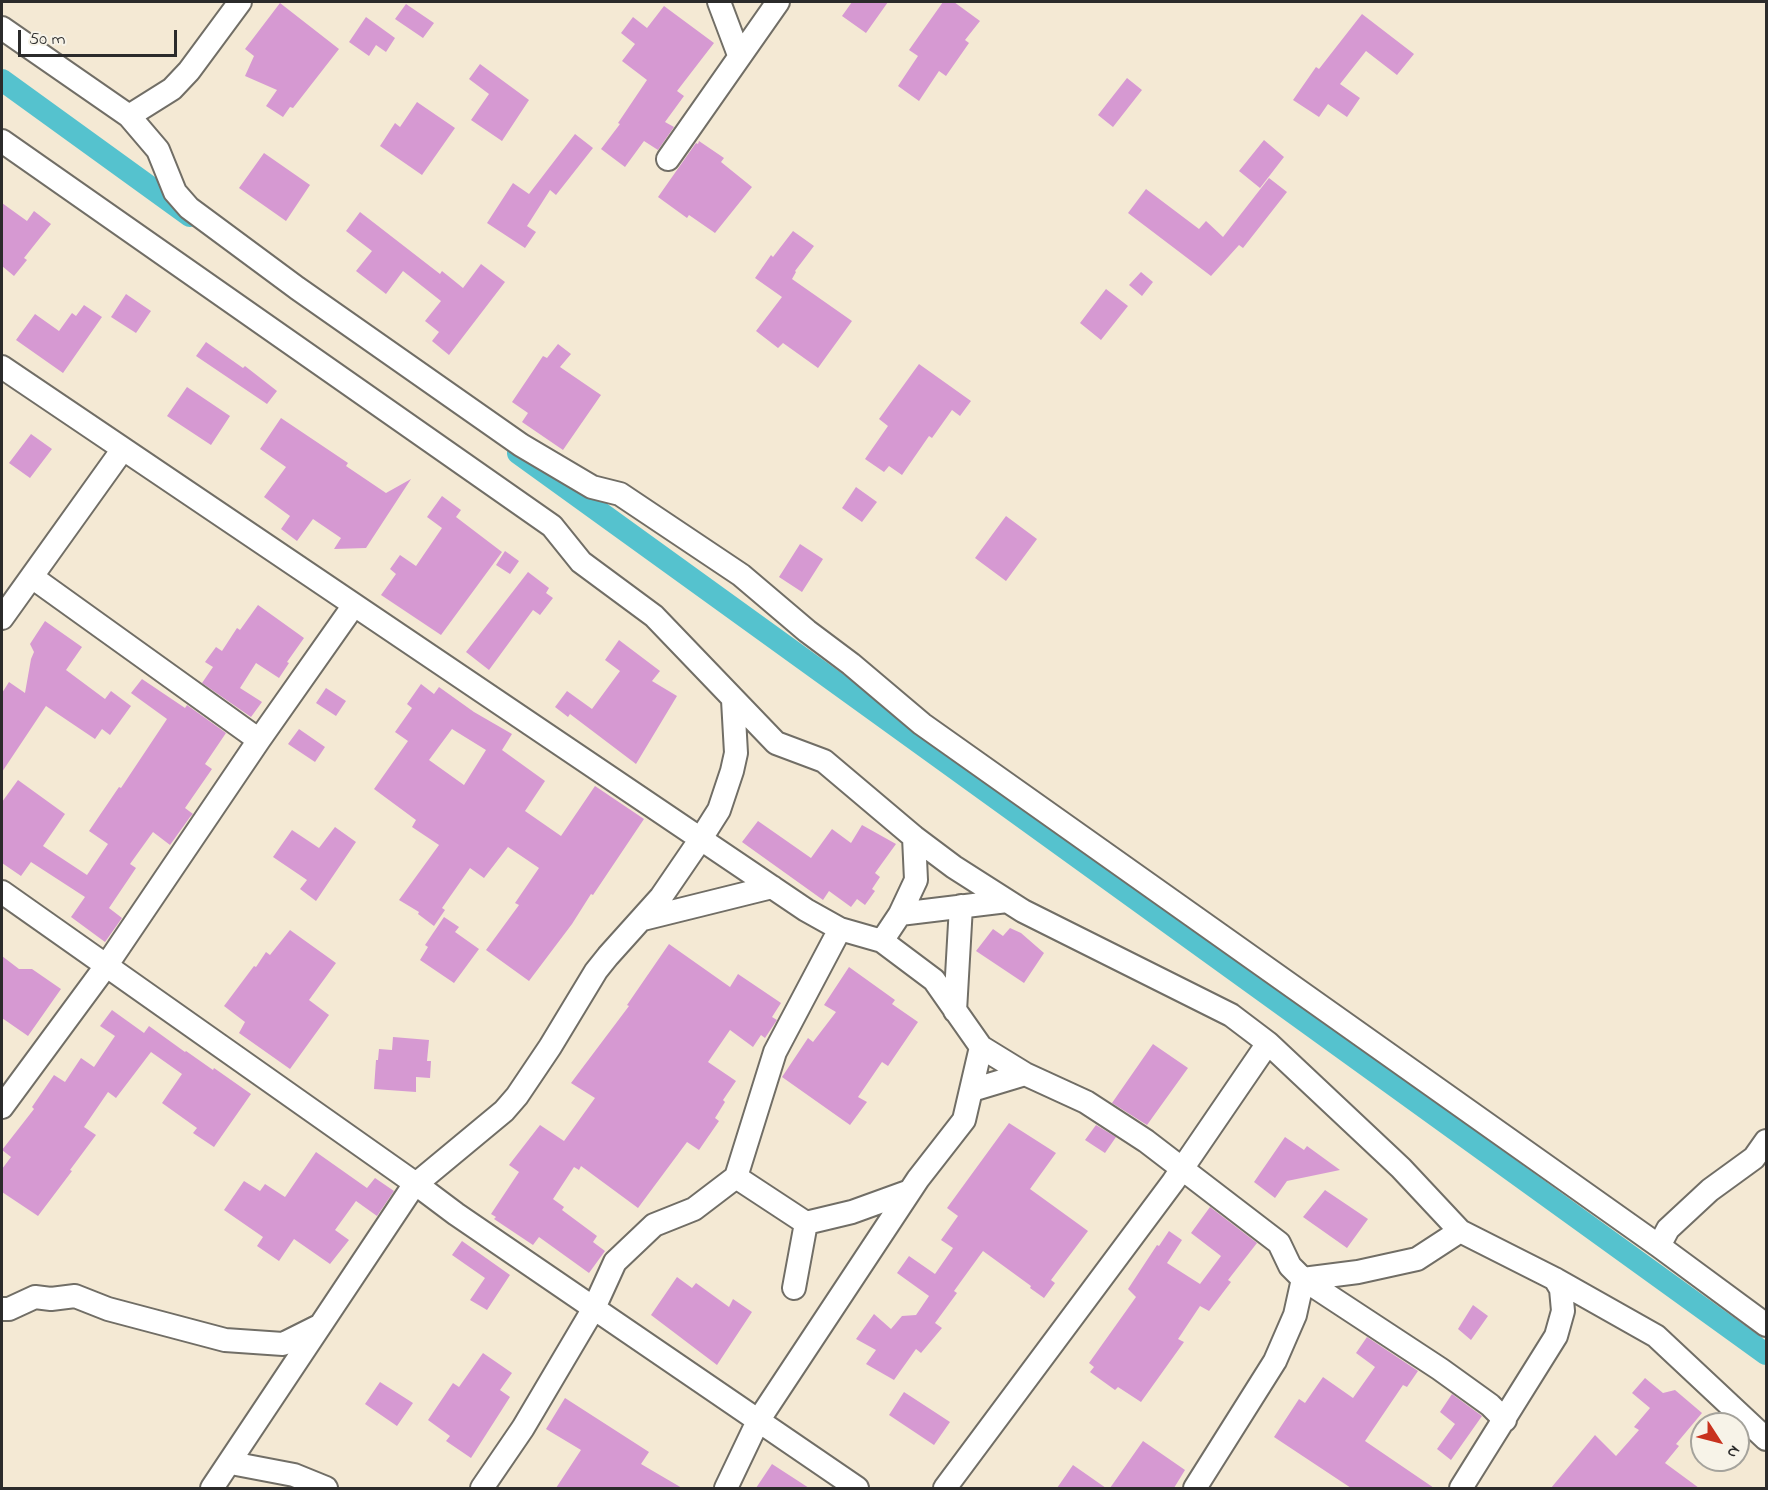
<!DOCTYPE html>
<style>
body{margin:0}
#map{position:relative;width:1768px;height:1490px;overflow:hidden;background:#f4e9d4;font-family:"Indie Flower",sans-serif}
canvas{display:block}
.frame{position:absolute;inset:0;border:3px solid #2b2b2b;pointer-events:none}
.north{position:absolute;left:1690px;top:1412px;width:60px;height:60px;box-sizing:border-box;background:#f7f3e8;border:2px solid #a5a39c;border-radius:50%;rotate:126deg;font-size:16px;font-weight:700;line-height:24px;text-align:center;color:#2b2b2b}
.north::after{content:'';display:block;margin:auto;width:21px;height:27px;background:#c8321e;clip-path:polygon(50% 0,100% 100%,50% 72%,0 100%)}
.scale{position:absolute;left:18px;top:30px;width:159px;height:27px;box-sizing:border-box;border:3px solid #2b2b2b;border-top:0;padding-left:8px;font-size:18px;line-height:21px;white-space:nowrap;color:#2b2b2b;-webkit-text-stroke:4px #f7f3e8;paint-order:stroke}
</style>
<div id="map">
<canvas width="1768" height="1490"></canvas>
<div class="frame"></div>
<div class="north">N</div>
<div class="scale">50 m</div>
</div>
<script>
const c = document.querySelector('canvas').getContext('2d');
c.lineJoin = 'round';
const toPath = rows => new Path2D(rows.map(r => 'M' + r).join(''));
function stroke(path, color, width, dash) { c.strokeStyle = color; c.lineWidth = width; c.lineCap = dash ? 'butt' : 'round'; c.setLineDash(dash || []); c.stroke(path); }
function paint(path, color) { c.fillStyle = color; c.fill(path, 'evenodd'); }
const canal = toPath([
 [2,80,190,216],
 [518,453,1766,1354]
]);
const building = toPath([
 [852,2,888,2,866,33,842,16],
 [943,2,954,2,980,21,965,40,969,43,946,76,939,71,919,101,898,86,918,56,909,50],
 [280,3,339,49,293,108,290,107,283,117,266,106,277,90,245,76,254,56,245,49],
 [406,4,434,23,423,38,395,19],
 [664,6,714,43,677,91,684,96,665,122,674,127,658,150,644,141,625,167,601,149,620,124,618,123,647,80,622,61,635,44,621,33,633,17,647,28],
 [1362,14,1414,54,1397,75,1366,51,1340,84,1360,98,1347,117,1328,104,1319,117,1293,100,1316,67,1319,69],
 [366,17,395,38,386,52,376,45,369,56,349,42],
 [480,64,529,100,502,141,471,120,489,94,469,79],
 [1127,78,1142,90,1113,127,1098,115],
 [417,102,455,128,422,175,380,146,395,123,400,127],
 [575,134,593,148,556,195,550,190,527,226,536,232,525,248,487,223,513,183,529,194],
 [1264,140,1284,157,1260,188,1239,171],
 [699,141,724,158,721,162,752,187,715,233,689,215,687,218,658,197,696,143,698,144],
 [264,153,310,185,286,221,239,188],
 [1269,178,1287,192,1243,248,1239,245,1211,276,1128,213,1146,189,1199,229,1206,221,1223,237],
 [2,203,27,221,34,211,51,224,24,258,27,260,14,276,2,266],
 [360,212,440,274,442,271,463,288,481,264,505,282,449,355,432,341,439,332,425,321,441,301,403,271,386,294,356,271,372,251,346,231],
 [793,231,814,246,795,271,796,272,792,279,852,321,818,368,783,343,778,348,756,331,782,297,755,278,771,255,773,257],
 [1141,272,1153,282,1142,296,1129,285],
 [1106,289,1128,306,1101,340,1080,323],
 [126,294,151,311,136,333,111,317],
 [84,305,102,317,63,373,16,340,35,314,59,331,72,313,76,316],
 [206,342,243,368,245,366,277,391,267,404,196,356],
 [558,344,571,354,560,367,601,395,563,450,522,422,528,413,512,402,543,356,547,358],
 [919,364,971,401,960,416,952,410,932,438,929,436,902,475,889,466,884,472,865,459,888,426,879,419],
 [187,387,230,416,211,445,167,416],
 [281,418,348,463,346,466,386,493,411,479,366,548,334,549,341,538,313,519,297,541,281,529,290,516,264,497,286,467,260,449],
 [31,434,52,449,30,478,9,463],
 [856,487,877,502,862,522,842,508],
 [442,496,461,510,456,517,502,552,441,635,381,595,396,574,390,569,400,555,416,566,442,528,427,517],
 [1006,516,1037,539,1006,581,975,558],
 [800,544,823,559,802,592,779,577],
 [505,551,519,561,510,574,496,565],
 [528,572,549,588,546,593,553,598,540,615,533,610,489,670,466,652],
 [258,605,304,638,287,662,289,663,279,678,256,663,240,688,262,702,251,717,202,683,213,667,205,662,216,647,222,651,237,628,240,630],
 [45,621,82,647,66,670,105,699,111,691,131,706,110,735,102,729,95,739,46,706,2,772,2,693,9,682,25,693,31,659,34,652,30,644],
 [619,640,660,671,652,681,677,696,636,764,570,714,568,717,555,707,567,691,592,709,620,671,605,660],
 [142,679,185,708,187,705,226,733,205,764,212,769,185,808,193,814,190,817,170,845,153,832,130,864,136,868,109,908,122,918,105,942,71,917,85,897,31,862,21,876,2,863,2,802,18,780,65,814,43,846,87,875,108,844,89,831,119,787,121,788,167,719,131,693],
 [421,684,434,694,439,687,474,712,512,734,502,750,545,781,525,811,561,836,595,786,644,819,593,895,591,894,572,924,529,981,486,950,519,905,515,903,539,868,508,847,484,878,470,868,442,908,445,910,434,926,418,914,419,912,399,900,439,845,412,827,416,820,374,789,408,741,395,732,412,708,407,704],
 [452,729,486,750,464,785,429,760],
 [326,688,346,701,336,716,316,703],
 [299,729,325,747,315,762,288,744],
 [758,821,811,858,832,829,851,843,862,825,896,844,875,873,880,877,872,889,875,891,865,905,857,899,851,907,829,891,823,900,742,842],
 [335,827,356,842,316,901,300,889,307,880,273,857,292,830,319,848],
 [444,917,459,927,455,932,479,949,454,983,420,960,428,947,425,945],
 [1010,928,1021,933,1044,953,1024,983,976,951,993,929,1003,936],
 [290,930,336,963,309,1000,329,1015,290,1069,239,1033,245,1022,224,1006,254,966,256,967,266,952,270,955],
 [669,944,730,987,738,974,781,1003,772,1017,777,1020,765,1038,761,1035,753,1047,730,1030,708,1062,736,1081,723,1100,725,1102,715,1118,719,1121,699,1150,687,1142,638,1208,581,1166,579,1170,574,1167,553,1199,564,1207,562,1210,597,1236,593,1242,605,1251,589,1273,539,1237,533,1245,494,1219,496,1217,491,1214,519,1172,509,1165,540,1125,564,1141,595,1098,571,1083,629,1006,627,1005],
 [2,956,19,969,32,969,61,989,28,1036,2,1018],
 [849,967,895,1000,892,1004,918,1022,888,1066,882,1062,858,1097,867,1102,850,1125,782,1077,808,1038,813,1042,836,1012,824,1005],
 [112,1010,144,1033,149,1026,185,1052,186,1051,213,1070,214,1068,251,1094,214,1147,193,1133,197,1128,162,1103,182,1074,151,1052,116,1098,108,1092,84,1127,96,1135,70,1170,72,1171,38,1216,2,1192,2,1169,11,1157,2,1150,34,1109,32,1107,54,1075,65,1082,81,1058,94,1067,115,1036,100,1026],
 [393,1037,429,1040,427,1061,431,1061,430,1078,416,1077,416,1092,374,1089,376,1060,378,1060,379,1049,392,1050],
 [1153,1044,1188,1068,1147,1125,1112,1103],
 [1009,1123,1056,1153,1030,1189,1088,1231,1051,1280,1055,1283,1044,1298,1030,1288,1031,1286,983,1251,954,1291,957,1293,935,1323,942,1328,921,1353,916,1349,894,1380,866,1364,876,1350,856,1339,874,1314,891,1329,902,1316,916,1315,929,1296,897,1273,909,1256,935,1274,953,1248,941,1240,958,1216,947,1208],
 [1096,1125,1116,1137,1105,1153,1085,1140],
 [1285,1137,1304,1150,1307,1146,1340,1170,1287,1181,1275,1198,1254,1182],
 [316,1152,367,1188,375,1178,394,1191,377,1216,356,1201,335,1230,349,1240,330,1264,294,1239,279,1261,257,1246,263,1237,224,1210,244,1181,260,1191,265,1184,285,1197],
 [1325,1190,1368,1219,1347,1248,1303,1217],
 [1210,1207,1257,1243,1228,1280,1231,1282,1209,1311,1200,1306,1178,1339,1184,1342,1141,1402,1118,1387,1115,1390,1090,1372,1094,1367,1089,1363,1136,1297,1128,1289,1157,1245,1159,1246,1169,1231,1182,1240,1167,1263,1200,1284,1221,1256,1191,1233],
 [462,1241,510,1275,487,1310,470,1300,485,1278,452,1255],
 [677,1277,692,1288,696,1283,729,1307,733,1299,752,1312,717,1365,651,1315],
 [1473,1305,1488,1316,1471,1340,1458,1329],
 [1367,1337,1418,1371,1407,1387,1403,1385,1365,1441,1434,1488,1351,1488,1274,1437,1299,1399,1305,1403,1323,1377,1353,1398,1375,1367,1356,1353],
 [483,1353,512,1373,500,1390,510,1397,471,1458,446,1441,450,1436,428,1420,453,1383,459,1387],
 [1645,1378,1663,1393,1675,1390,1702,1413,1676,1444,1679,1446,1665,1463,1699,1488,1551,1488,1595,1435,1616,1456,1639,1430,1634,1427,1650,1408,1632,1393],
 [380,1382,413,1403,397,1426,365,1404],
 [904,1392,950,1422,934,1445,889,1415],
 [1452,1394,1482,1416,1451,1460,1437,1449,1455,1424,1440,1412],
 [565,1398,649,1452,641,1464,682,1488,556,1488,581,1450,546,1429],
 [1143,1441,1185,1470,1174,1488,1110,1488],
 [772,1464,809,1488,756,1488],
 [1073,1465,1106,1488,1057,1488]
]);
const minor = toPath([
 [719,2,739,55],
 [2,28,129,116,158,150,175,192,189,208,297,288,521,445,592,487,620,494,741,575,807,631,851,664,922,724,1659,1246,1766,1325],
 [129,116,172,89,189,71,240,2],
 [2,141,552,526,581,562,654,616,776,743,824,761,914,837,954,867,1023,911,1231,1015,1268,1043,1173,1182,945,1488],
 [668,159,778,2],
 [2,367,806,910,840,929,882,941,934,980,981,1047,964,1120,918,1179,758,1421,726,1488],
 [32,577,259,740],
 [2,618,123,449],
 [2,892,416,1184,456,1214,857,1488],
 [900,914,1007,901],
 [643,919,772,887],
 [882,941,900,914,916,880,914,837],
 [955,1011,961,906],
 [1268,1043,1401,1168,1460,1231,1555,1279,1656,1336,1766,1439],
 [981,1047,1025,1074,1086,1102,1146,1141,1279,1243,1290,1266,1303,1279,1295,1315,1275,1361,1195,1488],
 [972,1090,1025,1074],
 [2,1107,106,966,259,740,354,605],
 [736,1177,806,1223,852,1212,910,1191],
 [1659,1246,1668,1229,1710,1190,1754,1158,1766,1141],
 [1303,1279,1440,1369,1490,1405,1505,1420],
 [1303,1279,1358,1272,1417,1259,1460,1231],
 [794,1288,806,1223],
 [2,1309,9,1309,35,1297,51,1299,75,1296,108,1309,225,1340,283,1344,319,1326],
 [231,1463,294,1475,326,1488],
 [212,1488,410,1191,416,1184,504,1111,517,1096,550,1047,596,971,608,956,661,897,700,840,719,810,732,771,736,753,733,700],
 [482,1488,523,1428,594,1308,615,1262,654,1225,694,1209,736,1177,775,1052,840,929],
 [1461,1488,1556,1336,1563,1311,1561,1289,1555,1279]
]);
stroke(canal, '#55c2ce', 22);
paint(building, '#d699d2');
stroke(minor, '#716e66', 26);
stroke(minor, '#fff', 22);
</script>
